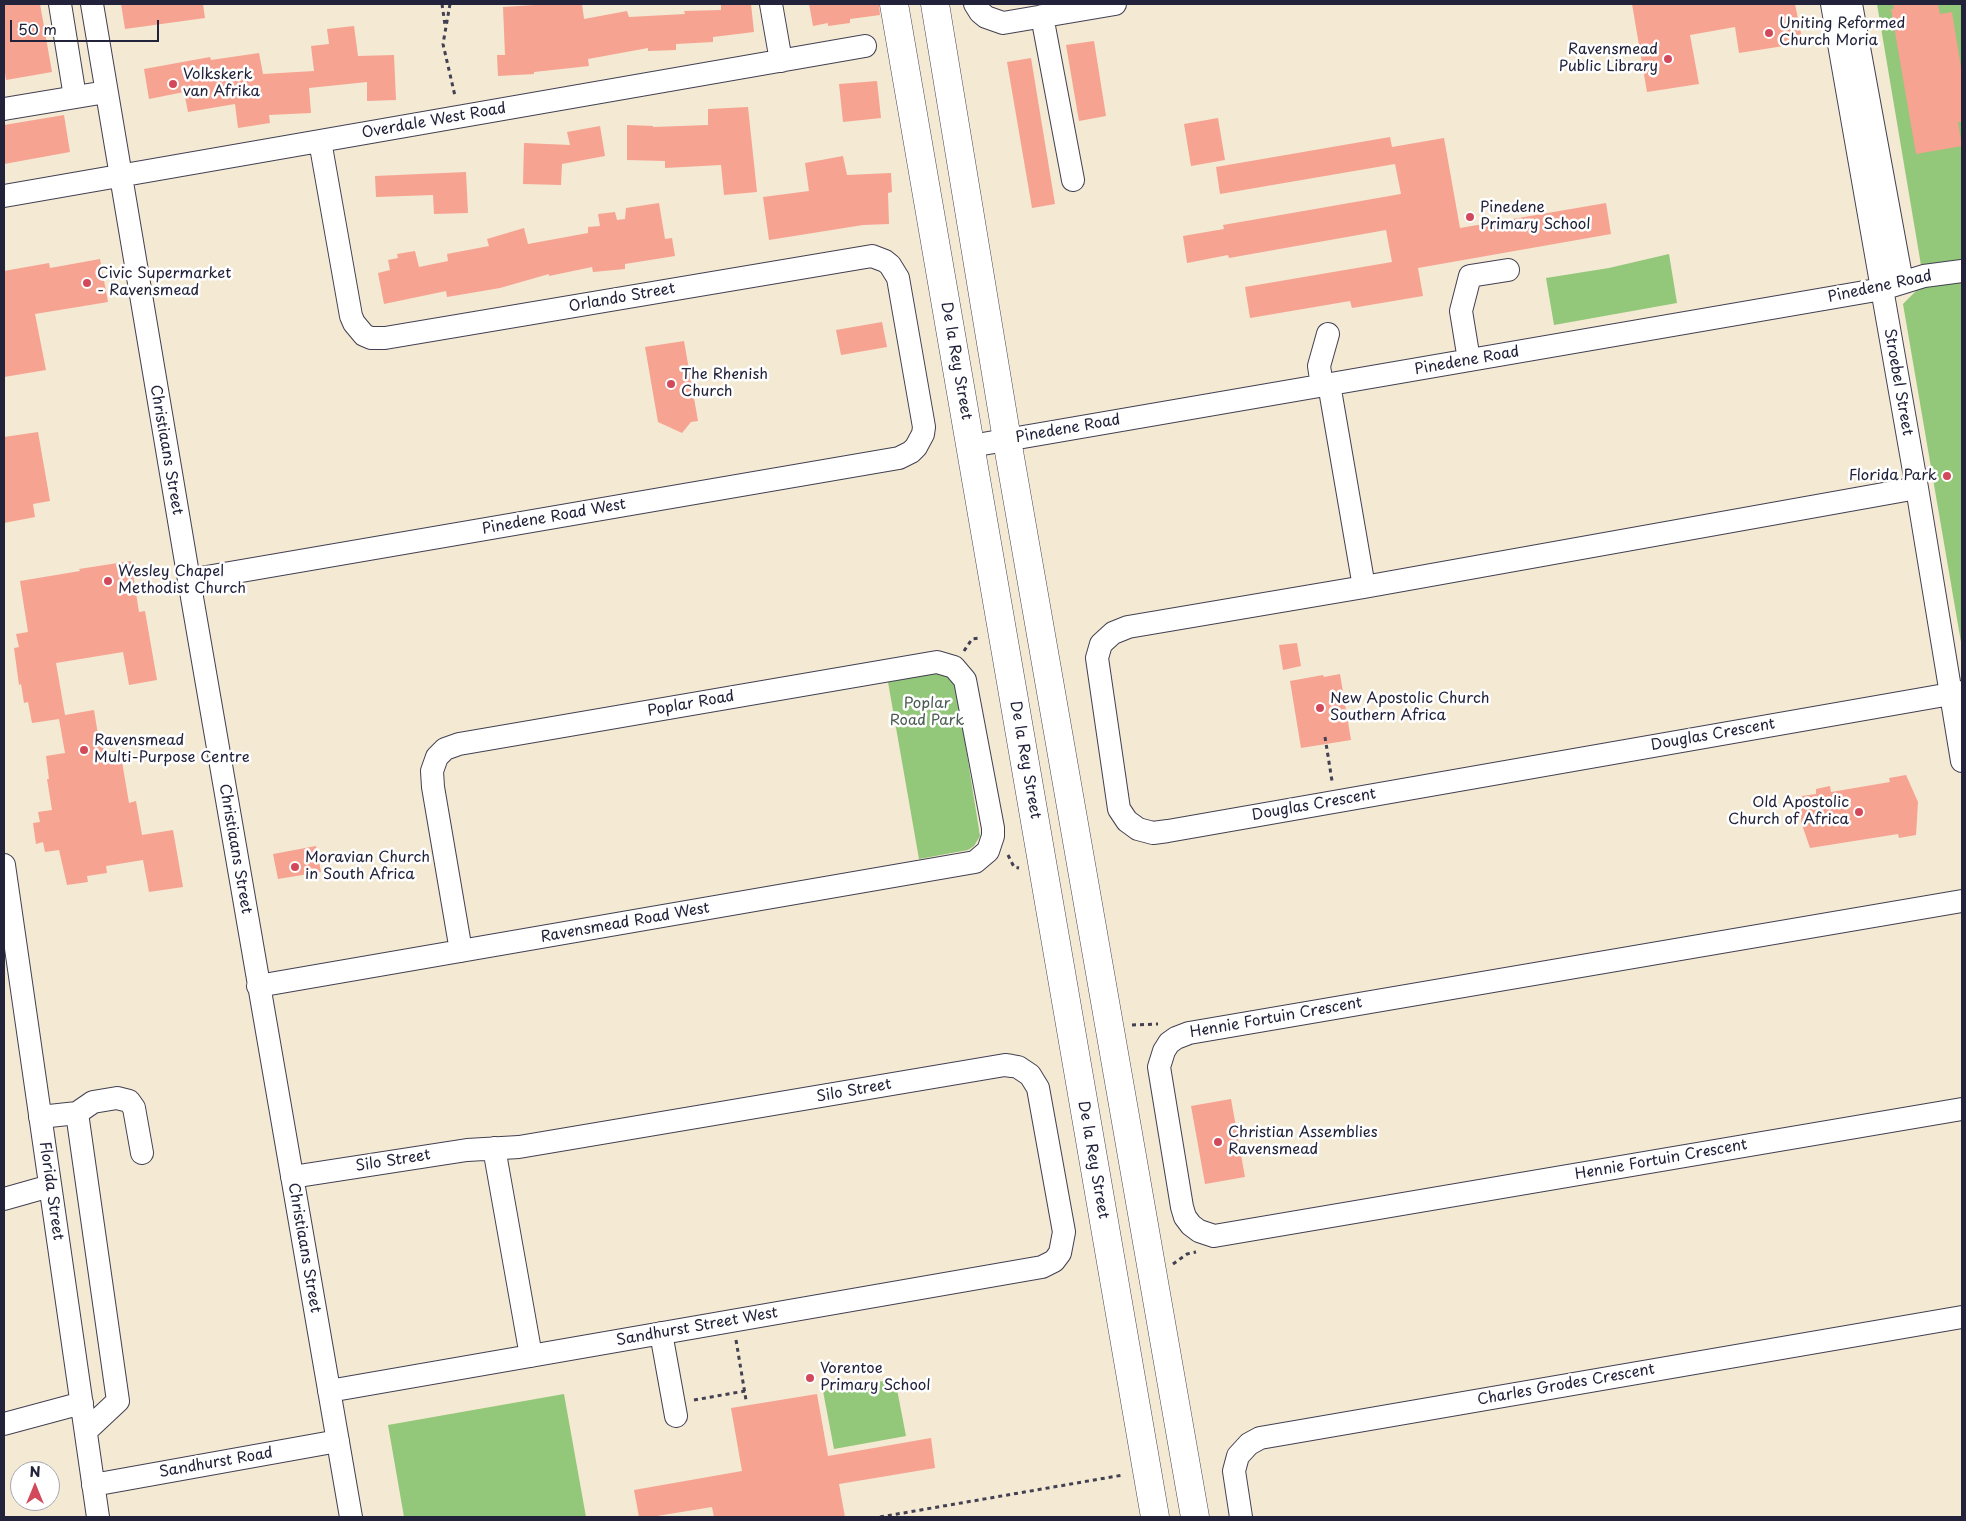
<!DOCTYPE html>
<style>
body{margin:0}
#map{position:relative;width:1966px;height:1521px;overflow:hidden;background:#f4e9d3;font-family:"Playpen Sans",sans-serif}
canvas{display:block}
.frame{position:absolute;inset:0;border:5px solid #22223b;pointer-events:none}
.north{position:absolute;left:10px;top:1461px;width:50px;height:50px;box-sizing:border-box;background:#fff;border:1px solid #a7a7b1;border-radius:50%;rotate:0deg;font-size:14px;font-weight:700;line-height:20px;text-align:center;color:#22223b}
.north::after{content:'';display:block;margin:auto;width:18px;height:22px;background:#d1495b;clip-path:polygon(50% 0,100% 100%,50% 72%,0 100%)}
.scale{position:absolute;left:10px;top:20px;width:149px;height:22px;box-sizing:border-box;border:2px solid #22223b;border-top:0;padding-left:6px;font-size:15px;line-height:18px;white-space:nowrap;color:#22223b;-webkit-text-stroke:4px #fff;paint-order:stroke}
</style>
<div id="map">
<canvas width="1966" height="1521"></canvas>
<div class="frame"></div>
<div class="north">N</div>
<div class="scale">50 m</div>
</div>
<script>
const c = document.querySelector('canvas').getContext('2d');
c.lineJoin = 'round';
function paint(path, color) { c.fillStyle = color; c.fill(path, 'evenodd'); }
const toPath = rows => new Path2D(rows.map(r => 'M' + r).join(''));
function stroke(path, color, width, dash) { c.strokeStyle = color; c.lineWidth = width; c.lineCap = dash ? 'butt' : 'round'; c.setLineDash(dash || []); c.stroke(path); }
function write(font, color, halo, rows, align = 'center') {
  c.font = font + ' "Playpen Sans",sans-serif'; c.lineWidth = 5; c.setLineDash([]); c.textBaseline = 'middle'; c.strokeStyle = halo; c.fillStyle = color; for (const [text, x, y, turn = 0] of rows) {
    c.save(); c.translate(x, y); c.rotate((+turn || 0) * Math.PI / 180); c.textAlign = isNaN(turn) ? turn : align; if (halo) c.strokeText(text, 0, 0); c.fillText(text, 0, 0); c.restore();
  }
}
const green = toPath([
 [1877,4,1962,4,1962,648,1903,304,1924,283],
 [1669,254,1677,303,1554,325,1546,278,1609,268],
 [938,673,949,678,956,686,980,836,974,846,968,850,919,859,888,682],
 [895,1379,906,1436,834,1449,823,1391],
 [564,1394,586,1517,404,1517,388,1425]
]);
const building = toPath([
 [4,4,40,4,52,72,6,80,4,65],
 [121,4,203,4,205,18,125,29],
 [551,4,582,4,584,19,627,11,629,17,685,14,684,11,721,10,721,4,751,4,754,32,713,37,713,42,676,44,676,50,648,51,648,48,588,59,589,66,534,72,534,74,498,76,497,55,505,55,503,7],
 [809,4,879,4,880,15,850,19,850,23,828,26,828,23,813,26],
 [1632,4,1795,4,1803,43,1739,53,1735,27,1690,35,1699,84,1647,92],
 [1893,4,1938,4,1940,14,1952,12,1962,74,1962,122,1958,122,1962,146,1916,154,1891,9,1894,9],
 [354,26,358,56,394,55,396,100,367,101,367,82,309,88,311,113,269,115,270,123,238,128,235,104,188,112,184,92,149,99,144,69,210,57,211,60,259,53,263,74,314,71,311,46,329,44,327,29],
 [1094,41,1106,116,1079,121,1066,45],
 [1031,58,1055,204,1032,208,1007,62],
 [877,81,881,118,843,122,839,84],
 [748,107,757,192,724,195,721,165,665,168,665,161,627,160,627,125,653,126,653,127,708,125,708,109],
 [64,115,70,152,4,164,4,125],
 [1218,118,1225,160,1191,166,1184,124],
 [600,126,605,156,562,164,561,185,523,184,524,143,570,145,567,132],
 [1390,137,1392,147,1444,138,1460,228,1606,203,1611,234,1418,268,1423,296,1352,308,1350,301,1250,318,1245,287,1392,262,1386,230,1229,258,1228,255,1187,263,1183,236,1224,229,1223,225,1401,194,1395,164,1220,194,1216,167],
 [843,156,847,175,891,173,892,192,888,193,889,224,863,225,769,240,763,197,809,191,805,163],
 [466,172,468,213,434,214,433,195,376,197,375,176],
 [659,203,665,239,672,238,675,256,625,264,625,269,593,272,592,267,549,276,549,274,500,288,447,297,446,291,384,304,378,273,390,270,388,260,398,258,397,254,415,251,419,267,448,261,447,254,489,246,487,239,524,228,528,244,588,233,588,227,600,226,598,214,615,212,617,220,625,219,626,208],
 [100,259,108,302,35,314,46,370,4,377,4,271,49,263,50,268],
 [882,322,887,347,841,355,836,330],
 [684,341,698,421,691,422,682,433,658,422,645,347],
 [38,432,50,501,33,504,35,517,4,523,4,437],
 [131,561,139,612,145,611,157,680,129,685,123,652,56,663,65,715,94,710,100,747,103,746,104,753,120,750,129,803,136,801,142,835,173,830,183,887,149,892,143,860,106,866,107,873,87,876,88,882,67,885,59,850,45,852,43,842,36,844,33,823,40,822,38,812,52,810,47,779,49,779,46,756,65,753,59,719,32,723,28,702,24,703,21,684,19,685,14,648,19,647,16,634,28,632,20,581,80,571,79,569],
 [1297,643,1301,666,1283,670,1279,645],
 [1340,674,1351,740,1301,748,1290,681,1323,675,1324,677],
 [1906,775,1918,802,1916,835,1899,838,1898,834,1810,848,1801,822,1802,796,1816,794,1816,789,1830,786,1831,792,1890,782,1889,778],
 [316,846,321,872,278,879,273,854],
 [1231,1099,1245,1177,1205,1184,1191,1106],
 [817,1394,828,1456,931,1438,935,1468,839,1484,845,1517,714,1517,712,1507,651,1517,639,1517,634,1490,742,1471,731,1408]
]);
const path = toPath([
 [442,4,445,25],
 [450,4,443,44,455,96],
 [964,651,972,639,980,638],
 [1325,737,1332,781],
 [1008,855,1014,867,1019,868],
 [1132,1025,1158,1024],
 [1173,1264,1187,1254,1196,1252],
 [736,1340,746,1400],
 [694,1400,745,1391],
 [880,1517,1123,1475]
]);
const minor = toPath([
 [60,4,75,97],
 [92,4,189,580,351,1517],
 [771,4,781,61],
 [975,4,980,12,986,17,1003,23,1115,4],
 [1832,4,1917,488,1962,761],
 [1851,4,1902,282],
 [1042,16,1073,180],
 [4,109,106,92],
 [4,196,865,46],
 [1469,360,1461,311,1470,276,1508,270],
 [1329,384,1364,587],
 [1322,386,1319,366,1328,334],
 [971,446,1882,289,1924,276,1962,271],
 [1917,488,1364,587,1128,627,1113,633,1101,644,1097,658,1119,809,1127,821,1138,829,1153,833,1168,831,1962,692],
 [189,580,899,458,911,452,916,447,923,434,924,427,898,278,890,265,885,261,872,256,385,338,371,338,364,335,354,323,351,316,320,141],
 [4,865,98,1517],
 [1962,901,1189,1033,1176,1038,1169,1043,1164,1051,1159,1067,1182,1207,1185,1217,1191,1225,1199,1231,1214,1236,1962,1109],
 [258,986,975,862,988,851,993,836,993,828,965,680,954,667,937,662,459,744,445,749,437,757,432,771,433,787,461,951],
 [77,1113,93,1102,117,1098,129,1101,134,1108,142,1153],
 [40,1117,77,1113,118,1401,86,1431],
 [494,1148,531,1356],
 [292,1177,467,1150,519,1147,1005,1065,1012,1066,1018,1067,1030,1075,1038,1088,1064,1232,1060,1253,1054,1261,1042,1267,329,1391],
 [4,1199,50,1186],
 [661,1333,676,1416],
 [4,1424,82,1403],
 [93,1485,338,1441],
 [1241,1517,1234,1471,1238,1456,1249,1444,1260,1438,1962,1317]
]);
const major = toPath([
 [894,4,1155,1517],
 [935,4,1007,440,1195,1517]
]);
const markers = [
 [1769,33,5,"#d1495b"],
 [1668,59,5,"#d1495b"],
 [173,84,5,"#d1495b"],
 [1470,217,5,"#d1495b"],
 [87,283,5,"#d1495b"],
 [671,384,5,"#d1495b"],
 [1947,476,5,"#d1495b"],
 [108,581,5,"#d1495b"],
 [1320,708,5,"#d1495b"],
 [84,750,5,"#d1495b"],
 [1859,812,5,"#d1495b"],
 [295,867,5,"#d1495b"],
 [1218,1142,5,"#d1495b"],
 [810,1378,5,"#d1495b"]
];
const poiNames = [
 ["Uniting Reformed",1779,24],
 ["Church Moria",1779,41],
 ["Ravensmead",1658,50,"right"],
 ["Public Library",1658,67,"right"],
 ["Volkskerk",183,75],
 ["van Afrika",183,92],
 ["Pinedene",1480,208],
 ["Primary School",1480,225],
 ["Civic Supermarket",97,274],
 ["- Ravensmead",97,291],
 ["The Rhenish",681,375],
 ["Church",681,392],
 ["Florida Park",1937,476,"right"],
 ["Wesley Chapel",118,572],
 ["Methodist Church",118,589],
 ["New Apostolic Church",1330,699],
 ["Southern Africa",1330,716],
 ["Ravensmead",94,741],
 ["Multi-Purpose Centre",94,758],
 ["Old Apostolic",1849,803,"right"],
 ["Church of Africa",1849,820,"right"],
 ["Moravian Church",305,858],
 ["in South Africa",305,875],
 ["Christian Assemblies",1228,1133],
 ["Ravensmead",1228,1150],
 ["Vorentoe",820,1369],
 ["Primary School",820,1386]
];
const streetNames = [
 ["Overdale West Road",434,121,-10],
 ["Pinedene Road",1880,287,-12],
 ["Orlando Street",622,298,-10],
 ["De la Rey Street",956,361,80],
 ["Pinedene Road",1467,361,-10],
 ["Stroebel Street",1898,382,80],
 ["Pinedene Road",1068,429,-10],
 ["Christiaans Street",166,450,80],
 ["Pinedene Road West",554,517,-10],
 ["Poplar Road",691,704,-10],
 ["Douglas Crescent",1713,735,-10],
 ["De la Rey Street",1025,760,80],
 ["Douglas Crescent",1314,805,-10],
 ["Christiaans Street",235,849,80],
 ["Ravensmead Road West",625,923,-10],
 ["Hennie Fortuin Crescent",1276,1018,-10],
 ["Silo Street",854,1091,-10],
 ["De la Rey Street",1093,1160,80],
 ["Hennie Fortuin Crescent",1661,1160,-10],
 ["Silo Street",393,1161,-9],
 ["Florida Street",51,1191,82],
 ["Christiaans Street",304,1248,80],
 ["Sandhurst Street West",697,1327,-10],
 ["Charles Grodes Crescent",1566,1385,-10],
 ["Sandhurst Road",216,1463,-10]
];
const parkNames = [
 ["Poplar",927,704],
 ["Road Park",927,721]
];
paint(green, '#93c779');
paint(building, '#f6a392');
stroke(minor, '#424052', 24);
stroke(major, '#424052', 29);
stroke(path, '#424052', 3, [4, 4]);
stroke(minor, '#fff', 22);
stroke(major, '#fff', 28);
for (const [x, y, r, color] of markers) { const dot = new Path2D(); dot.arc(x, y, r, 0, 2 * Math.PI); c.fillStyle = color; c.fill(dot); stroke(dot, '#fff', 2); }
write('15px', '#22223b', '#fff', poiNames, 'left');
write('15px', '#22223b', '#fff', streetNames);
write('15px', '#4a5c51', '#fff', parkNames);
</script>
